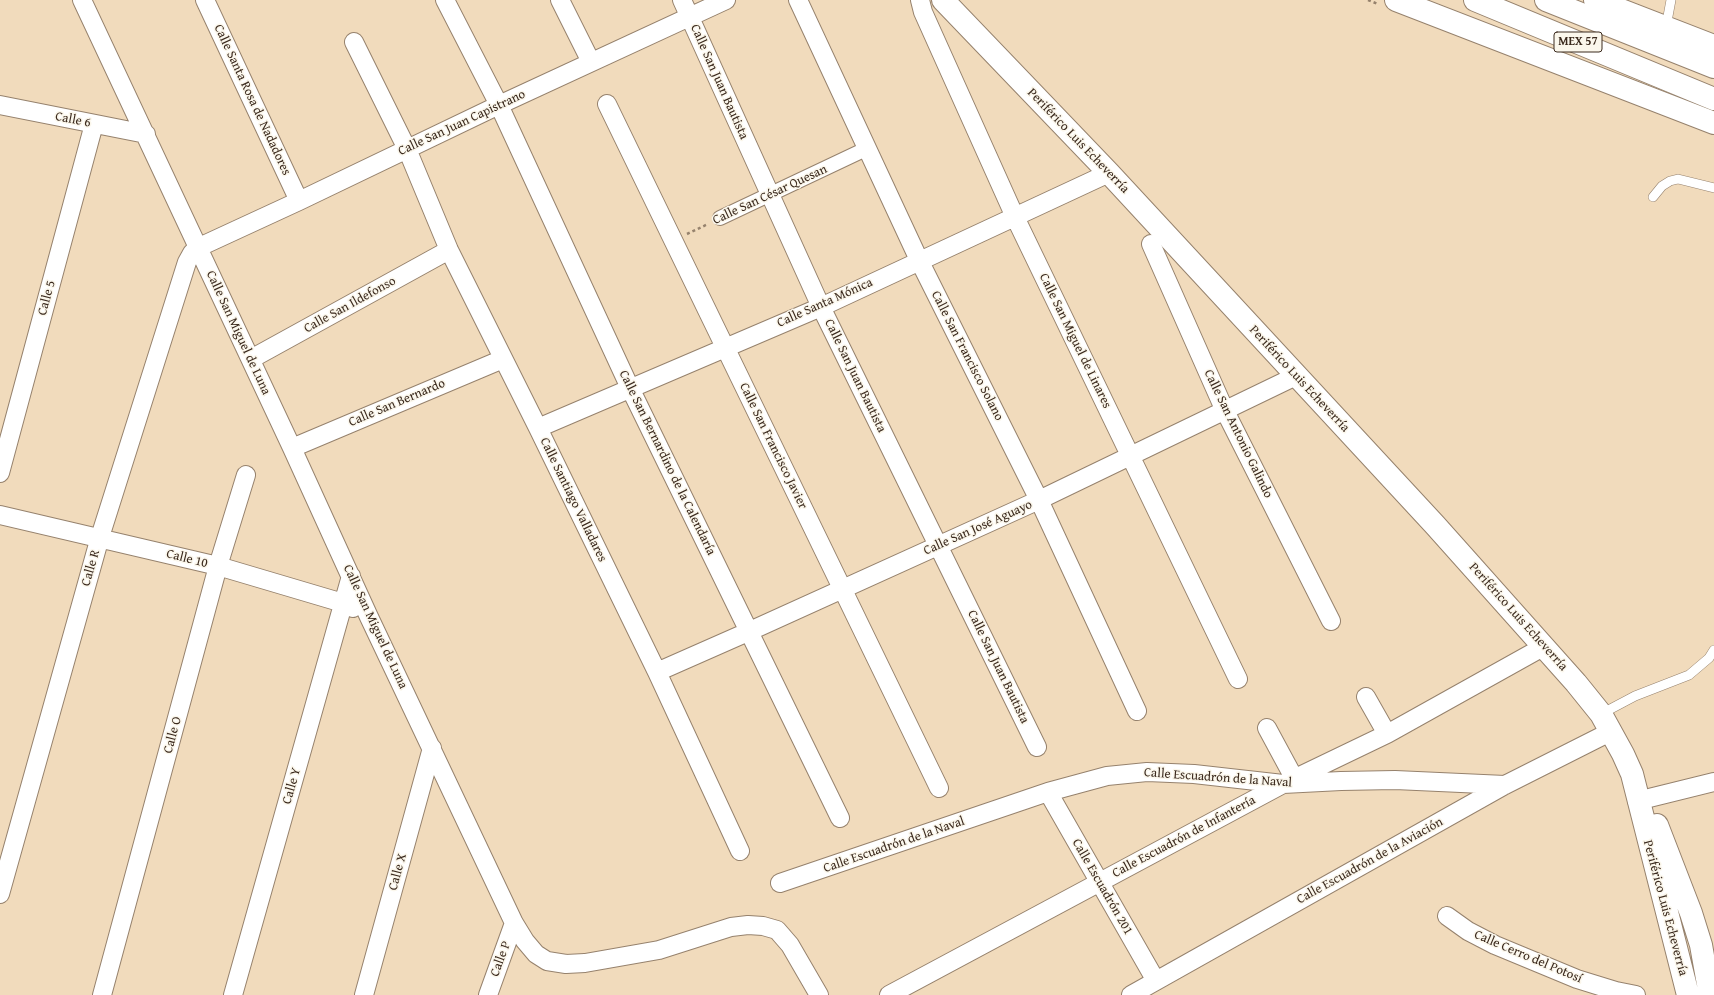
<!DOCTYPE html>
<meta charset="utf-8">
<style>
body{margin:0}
canvas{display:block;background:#f1dbbc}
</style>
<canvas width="1714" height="995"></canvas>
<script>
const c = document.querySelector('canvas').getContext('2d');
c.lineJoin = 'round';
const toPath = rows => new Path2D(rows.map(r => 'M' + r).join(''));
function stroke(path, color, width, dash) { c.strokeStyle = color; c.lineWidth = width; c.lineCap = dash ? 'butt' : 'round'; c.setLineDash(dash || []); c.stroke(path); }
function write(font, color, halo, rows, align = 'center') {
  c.font = font + ' "Gentium Book Plus",serif'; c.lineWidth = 3; c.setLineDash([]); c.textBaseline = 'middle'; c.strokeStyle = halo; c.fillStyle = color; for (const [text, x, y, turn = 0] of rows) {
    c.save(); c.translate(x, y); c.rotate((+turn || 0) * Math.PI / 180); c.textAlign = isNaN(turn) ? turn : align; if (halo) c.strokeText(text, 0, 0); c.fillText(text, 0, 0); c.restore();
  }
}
const path = toPath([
 [1368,0,1378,4],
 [687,234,708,224]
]);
const service = toPath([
 [1666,27,1671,0],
 [1653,197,1662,186,1670,181,1678,179,1714,188],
 [1601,714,1635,696,1689,675,1709,658,1714,650]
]);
const pedestrian = toPath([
 [720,218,868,148]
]);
const minor = toPath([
 [82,0,292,448,369,617,514,923,525,941,536,954,547,961,566,964,585,963,659,950,731,927,748,925,763,926,777,930,790,945,819,995],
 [205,0,299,201],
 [445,0,499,105,630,388,840,818],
 [560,0,591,62],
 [682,0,821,307,1037,747],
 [798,0,919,260,1039,500,1137,711],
 [920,0,923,12,1015,217,1238,679],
 [354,42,407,149,449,250,538,428,657,672,740,851],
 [607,104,939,788],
 [0,105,146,134],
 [1151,244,1225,411,1331,621],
 [251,359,449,250],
 [538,428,821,307,1109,173],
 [292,448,503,359],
 [0,473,94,124],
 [0,515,218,566,343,603,353,608],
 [657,672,750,631,1039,500,1296,376],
 [1366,697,1387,734],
 [1267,728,1294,778],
 [1048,792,1156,981],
 [1637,801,1714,782],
 [780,883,1048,792,1107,776,1147,772,1194,774,1283,784,1341,781,1395,780,1505,785],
 [0,894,100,537,187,262,192,253,197,248,208,243,299,201,499,105,726,0],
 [1447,916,1468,931,1495,945,1577,979,1616,991,1636,995],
 [102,995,218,566,246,475],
 [233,995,351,576],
 [364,995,432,748],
 [488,995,514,923],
 [889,995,1283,784,1387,734,1543,647],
 [1131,995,1505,785,1612,731]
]);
const tertiary = toPath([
 [943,0,1109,173,1435,525,1576,683,1601,714,1623,754,1632,774,1688,995],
 [1657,825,1691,913,1701,945,1710,995]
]);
const secondary = toPath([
 [1396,0,1714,123],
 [1595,0,1714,46]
]);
const trunk = toPath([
 [1475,0,1714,99],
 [1546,0,1714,67]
]);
const shields = [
 [1578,42,48]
];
const shieldNames = [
 ["MEX 57",1578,42]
];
const streetNames = [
 ["Calle San Juan Bautista",719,82,66],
 ["Calle Santa Rosa de Nadadores",252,100,65],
 ["Calle 6",73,120,11],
 ["Calle San Juan Capistrano",462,123,-25],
 ["Periférico Luis Echeverría",1078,141,46],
 ["Calle San César Quesan",770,195,-25],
 ["Calle 5",47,298,-75],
 ["Calle Santa Mónica",825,303,-24],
 ["Calle San Ildefonso",350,305,-29],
 ["Calle San Miguel de Luna",238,333,65],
 ["Calle San Miguel de Linares",1075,341,64],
 ["Calle San Francisco Solano",967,356,63],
 ["Calle San Juan Bautista",855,376,64],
 ["Periférico Luis Echeverría",1299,379,47],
 ["Calle San Bernardo",397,403,-23],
 ["Calle San Antonio Galindo",1238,434,64],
 ["Calle San Francisco Javier",773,446,64],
 ["Calle San Bernardino de la Calendaría",667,463,64],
 ["Calle Santiago Valladares",573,500,64],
 ["Calle San José Aguayo",978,528,-24],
 ["Calle 10",187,559,14],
 ["Calle R",91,568,-74],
 ["Periférico Luis Echeverría",1518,617,48],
 ["Calle San Miguel de Luna",375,627,65],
 ["Calle San Juan Bautista",998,667,64],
 ["Calle O",173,735,-75],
 ["Calle Escuadrón de la Naval",1218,778,4],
 ["Calle Y",292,786,-74],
 ["Calle Escuadrón de Infantería",1184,837,-28],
 ["Calle Escuadrón de la Naval",894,845,-19],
 ["Calle Escuadrón de la Aviación",1370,861,-29],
 ["Calle X",398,872,-75],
 ["Calle Escuadrón 201",1102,887,60],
 ["Periférico Luis Echeverría",1665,908,75],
 ["Calle Cerro del Potosí",1528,957,23],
 ["Calle P",501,959,-70]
];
stroke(service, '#96826d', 10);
stroke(pedestrian, '#96826d', 16);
stroke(minor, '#96826d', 20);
stroke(tertiary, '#96826d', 24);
stroke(secondary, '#96826d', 24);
stroke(trunk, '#96826d', 24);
stroke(path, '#96826d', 2.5, [3, 3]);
stroke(service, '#fff', 9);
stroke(pedestrian, '#fff', 14);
stroke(minor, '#fff', 18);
stroke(tertiary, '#fff', 22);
stroke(secondary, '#fff', 22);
stroke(trunk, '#fff', 22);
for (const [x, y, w] of shields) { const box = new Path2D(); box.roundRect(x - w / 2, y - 10, w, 20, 3); c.fillStyle = '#fbf7ec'; c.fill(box); stroke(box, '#3b2a1e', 1); }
write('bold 12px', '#3b2a1e', null, shieldNames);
write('13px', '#3b2a1e', '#fbf7ec', streetNames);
</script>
